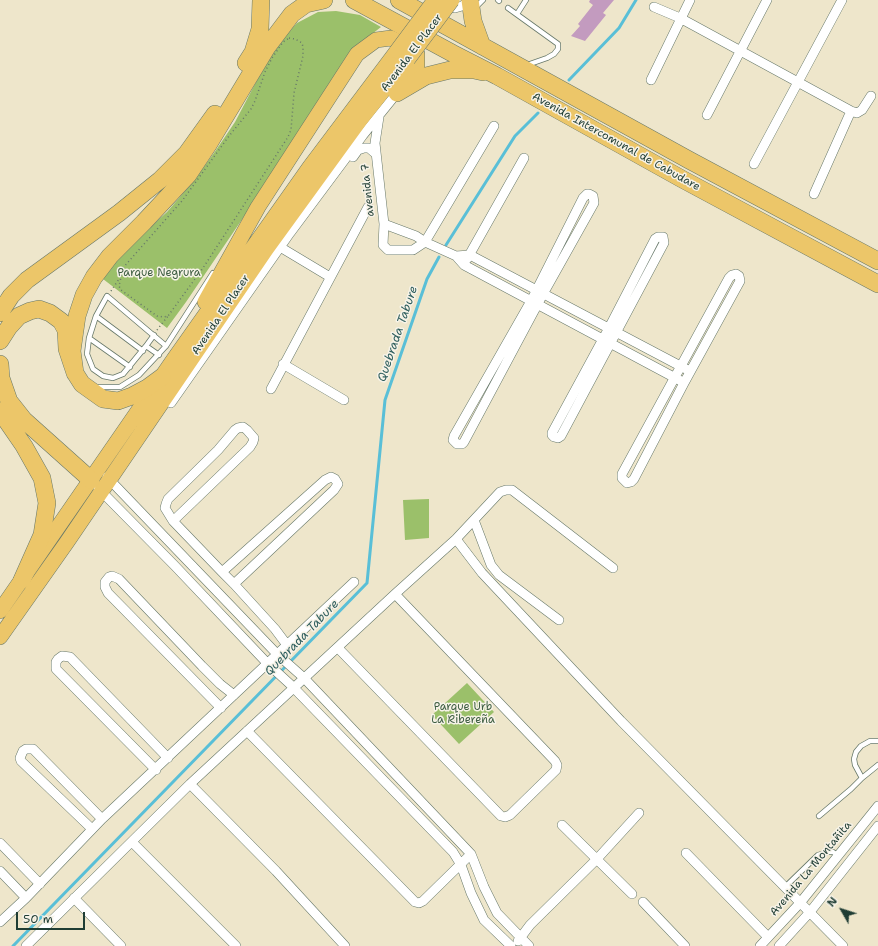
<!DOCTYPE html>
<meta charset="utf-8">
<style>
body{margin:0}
#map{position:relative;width:878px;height:946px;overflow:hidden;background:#eee6cb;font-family:"Shantell Sans",sans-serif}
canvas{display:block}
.north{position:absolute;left:822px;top:890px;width:40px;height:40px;-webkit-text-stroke:3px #f7f3e8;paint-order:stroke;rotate:309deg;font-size:11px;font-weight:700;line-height:16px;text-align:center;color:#1f3d34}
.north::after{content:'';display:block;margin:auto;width:14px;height:18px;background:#1f3d34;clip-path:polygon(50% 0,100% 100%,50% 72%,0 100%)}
.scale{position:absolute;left:16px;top:912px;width:69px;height:18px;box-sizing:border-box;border:2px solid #1f3d34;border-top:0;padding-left:5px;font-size:12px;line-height:14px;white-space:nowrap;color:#1f3d34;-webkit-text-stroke:3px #f7f3e8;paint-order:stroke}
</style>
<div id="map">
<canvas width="878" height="946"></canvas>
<div class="north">N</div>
<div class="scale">50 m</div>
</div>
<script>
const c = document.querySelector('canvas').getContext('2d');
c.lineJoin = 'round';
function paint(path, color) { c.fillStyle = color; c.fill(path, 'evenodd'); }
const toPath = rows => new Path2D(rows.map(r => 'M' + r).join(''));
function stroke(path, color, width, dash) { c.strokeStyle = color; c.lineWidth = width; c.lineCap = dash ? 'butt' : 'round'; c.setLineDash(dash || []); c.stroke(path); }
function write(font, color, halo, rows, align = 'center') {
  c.font = font + ' "Shantell Sans",sans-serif'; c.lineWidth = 3; c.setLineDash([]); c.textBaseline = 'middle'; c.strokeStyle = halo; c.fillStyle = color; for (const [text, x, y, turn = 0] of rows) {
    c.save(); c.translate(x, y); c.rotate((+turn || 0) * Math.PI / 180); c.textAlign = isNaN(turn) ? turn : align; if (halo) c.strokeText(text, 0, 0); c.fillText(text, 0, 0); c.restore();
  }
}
const green = toPath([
 [336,11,360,15,381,27,363,41,186,302,167,328,103,279,121,254,167,212,192,183,214,153,235,122,274,48,297,23,318,12],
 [429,499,429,538,405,540,403,500],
 [467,683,494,712,459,744,432,715]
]);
const stream = toPath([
 [569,80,619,28,636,0],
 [446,245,515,136,538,113],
 [13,946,367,583,385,400,427,279,439,257]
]);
const building = toPath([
 [590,0,614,0,603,13,606,15,585,41,571,36,580,26,578,24,593,5,589,2]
]);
const path = toPath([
 [289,38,295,39,302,43,303,47,303,56,294,93,291,130,288,137,203,268,168,316,164,317,157,316,121,290,119,286,123,268,182,201,229,136,251,109,255,101,265,72,272,58,283,42,289,38],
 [111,291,119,279],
 [157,330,168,316]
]);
const lane = toPath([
 [498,0,499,1],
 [475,8,483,0],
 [508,8,558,44,558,49,554,54,547,58,527,65],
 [517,14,526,0],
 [96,316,143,351],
 [89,338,130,367],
 [146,346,154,335],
 [159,355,146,346,123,374,113,378,103,376,93,369,87,354,89,338,96,316,107,296,166,346],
 [96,387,120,387,139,375,166,346,213,273],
 [862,778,855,765,854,759,856,752,861,746,870,741,878,741],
 [819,816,851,789,862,778,878,765],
 [784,888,818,855,828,852,833,852,839,856]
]);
const street = toPath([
 [445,5,455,8,462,6,470,0],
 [654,7,680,18,851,111,857,113,862,110,871,96],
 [651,80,690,0],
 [707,115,767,0],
 [379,117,375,143,384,224,383,245,388,250,413,250,425,242,494,126],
 [353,157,358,150,364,148,369,148,376,154],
 [754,164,842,0],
 [587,194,589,194,593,196,594,203,543,294,464,442,462,444,457,444,453,440,454,436,531,301,583,198,587,194],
 [814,194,851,111],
 [384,224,416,236,425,242,456,256,464,265,681,381],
 [658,237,663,237,664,243,561,436,558,438,554,437,552,435,552,433,609,328,655,239,658,237],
 [280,247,330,277],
 [456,256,470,255,686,369],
 [467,259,524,158],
 [736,274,739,276,740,281,684,383,634,479,631,482,627,483,622,478,622,474,729,278,732,275,736,274],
 [283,364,344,400],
 [271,389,368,207],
 [171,403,290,233,363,135,397,93],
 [107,477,277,654,304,678,471,854,484,887,497,913,529,946],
 [98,488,175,566,267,663,291,685,453,852,461,865,471,893,484,920,511,946],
 [474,520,491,565,499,575,559,620],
 [173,521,250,447,253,442,254,438,247,430,243,427,238,428,235,430,218,450,168,499,166,504,165,508,173,521,222,572,234,584,334,490,338,484,335,479,331,477,325,480,222,572],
 [456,539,482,573,621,721,843,946],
 [287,645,354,582],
 [338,648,501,816,505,817,510,815,556,770,557,765,555,761,395,594],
 [221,708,108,593,105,587,105,582,109,577,112,576,119,579,202,666,220,684,234,695],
 [247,731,415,902,419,903,423,901,471,854],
 [156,770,56,669,56,662,58,659,62,656,70,657,168,758],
 [190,784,276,871,345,946],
 [562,825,632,894],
 [92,829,21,761,20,758,23,751,26,749,33,749,102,819],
 [132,842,236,946],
 [0,843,40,884],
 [686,853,768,937],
 [0,871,26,898],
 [74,898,121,946],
 [643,902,685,946],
 [0,922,26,898,102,819,287,645,275,629,234,584],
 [518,941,530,925,597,859,639,813],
 [26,946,190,784,395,594,456,539,500,492,506,490,512,490,613,568],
 [760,946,800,903,878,806],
 [779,946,810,912,878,826]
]);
const primary = toPath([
 [205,302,258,207,357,54,376,40,391,38,408,46,417,54,417,66,411,78,402,88],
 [0,611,174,359,309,168,397,51],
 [0,637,67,542,267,248,360,120,408,59]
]);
const highway = toPath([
 [354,0,452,53,497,76,682,179,878,284],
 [399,0,689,160,878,261],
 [470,0,473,21,482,46],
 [246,63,253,52,260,29,261,0],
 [397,93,426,76,450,70,474,70,483,72],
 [0,313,11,296,27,280,119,213,160,180,187,153,215,114],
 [0,341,9,327,19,316,30,311,39,309,50,313,61,321,66,330,67,349,75,373,82,384,103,399,118,401,132,396,147,388,162,377],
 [0,364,1,378,9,401,24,420,91,480],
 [75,373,72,351,77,316,84,295,94,277,110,256,144,222,188,175,208,145,267,47,292,14,306,4,324,0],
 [0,411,24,446,42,478,47,503,42,535,22,580]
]);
const primaryBridge = toPath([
 [397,51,435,0],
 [408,59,452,0]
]);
const streetNames = [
 ["Avenida El Placer",412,53,-53],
 ["Avenida Intercomunal de Cabudare",616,142,29],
 ["avenida 7",368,190,-96],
 ["Avenida El Placer",221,315,-56],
 ["Avenida La Montañita",811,869,-50]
];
const parkNames = [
 ["Parque Negrura",159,273],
 ["Parque Urb",463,707],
 ["La Ribereña",463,720]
];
const waterNames = [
 ["Quebrada Tabure",398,334,-71],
 ["Quebrada Tabure",302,638,-46]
];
paint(green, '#9bc06a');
stroke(stream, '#59bfd7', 3);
paint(building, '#c39bbf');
stroke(lane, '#677869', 6);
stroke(street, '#677869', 10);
stroke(primary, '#677869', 16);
stroke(highway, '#677869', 18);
stroke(path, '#677869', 1.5, [1, 3]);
stroke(lane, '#fff', 4.5);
stroke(street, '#fff', 9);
stroke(primary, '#ecc669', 15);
stroke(highway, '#ecc669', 17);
stroke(primaryBridge, '#677869', 16, []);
stroke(primaryBridge, '#ecc669', 15);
write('11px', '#1f3d34', '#f7f3e8', streetNames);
write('11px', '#3e5e42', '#f7f3e8', parkNames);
write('italic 12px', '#2e5e5d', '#f7f3e8', waterNames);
</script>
